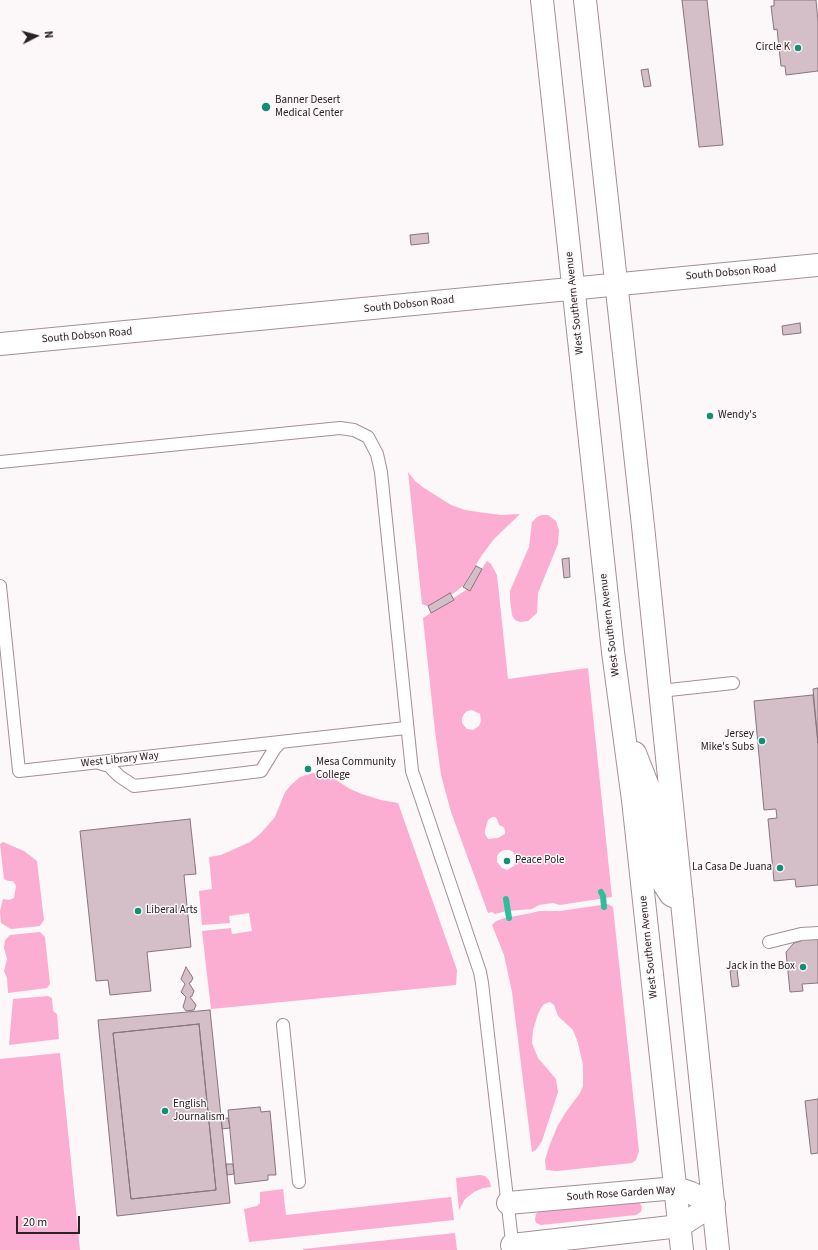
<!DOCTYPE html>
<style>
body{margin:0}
#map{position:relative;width:818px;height:1250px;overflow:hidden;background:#fcf7f9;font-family:"Source Sans 3",sans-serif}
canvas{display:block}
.north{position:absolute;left:16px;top:16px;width:40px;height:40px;-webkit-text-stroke:3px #fcf7f9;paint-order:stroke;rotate:84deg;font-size:11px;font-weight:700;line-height:16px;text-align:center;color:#2b2226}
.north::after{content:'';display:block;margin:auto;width:14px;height:18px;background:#2b2226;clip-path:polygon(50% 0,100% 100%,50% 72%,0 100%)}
.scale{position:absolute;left:16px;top:1216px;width:64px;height:18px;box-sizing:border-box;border:2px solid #2b2226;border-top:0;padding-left:5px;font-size:12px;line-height:14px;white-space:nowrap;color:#2b2226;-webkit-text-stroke:3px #fcf7f9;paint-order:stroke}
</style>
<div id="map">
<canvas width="818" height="1250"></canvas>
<div class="north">N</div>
<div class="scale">20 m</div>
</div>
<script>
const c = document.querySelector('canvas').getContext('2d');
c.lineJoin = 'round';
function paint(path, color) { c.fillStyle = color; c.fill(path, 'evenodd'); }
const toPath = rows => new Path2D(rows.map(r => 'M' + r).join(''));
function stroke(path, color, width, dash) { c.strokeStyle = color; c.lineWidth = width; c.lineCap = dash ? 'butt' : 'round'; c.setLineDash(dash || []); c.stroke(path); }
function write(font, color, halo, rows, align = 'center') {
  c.font = font + ' "Source Sans 3",sans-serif'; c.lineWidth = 3; c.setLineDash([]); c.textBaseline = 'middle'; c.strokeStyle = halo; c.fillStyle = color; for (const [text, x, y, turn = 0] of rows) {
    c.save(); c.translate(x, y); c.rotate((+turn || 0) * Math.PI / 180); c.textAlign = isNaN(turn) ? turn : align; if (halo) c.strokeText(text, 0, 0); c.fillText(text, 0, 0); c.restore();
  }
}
const green = toPath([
 [408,472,415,481,424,488,451,505,465,510,478,512,501,515,520,514,494,539,482,555,463,586,454,593,430,607,422,604],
 [542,515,548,515,556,521,559,530,558,544,538,593,537,613,528,621,520,622,515,620,512,615,510,600,510,591,529,547,532,522,537,517],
 [487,561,491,564,497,575,508,679,588,668,612,897,560,905,553,903,539,905,532,909,507,911,495,914,492,912,488,913,451,812,441,775,435,731,423,618,469,588],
 [472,710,480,714,481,721,479,726,473,730,467,729,462,723,462,718,464,714,467,711],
 [492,817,495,817,497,819,499,825,504,827,505,832,505,834,498,838,488,839,485,834,485,830,488,820],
 [504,850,509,850,513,852,516,858,514,866,507,870,502,868,497,862,497,856,500,852],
 [313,773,330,776,350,789,362,794,381,800,398,803,457,970,456,985,211,1009,202,931,231,928,232,934,252,931,249,913,229,916,230,923,202,925,199,891,212,889,209,857,221,855,250,842,261,833,275,817,285,792,291,785,300,777],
 [3,842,24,851,37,861,44,920,40,926,11,929,1,923,0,911,3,899,9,900,14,898,16,886,13,881,8,881,4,879,0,844],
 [608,904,613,907,639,1151,636,1160,632,1163,557,1171,546,1170,545,1160,550,1144,558,1125,566,1112,580,1093,583,1086,583,1065,578,1043,573,1030,558,1016,554,1005,550,1002,544,1004,541,1008,538,1014,533,1030,532,1043,538,1058,556,1079,558,1092,542,1141,536,1150,532,1152,512,992,504,955,492,925,496,921,505,918,532,913,539,911,560,911],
 [40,932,45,937,50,984,47,988,8,993,7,978,4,971,7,959,4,948,5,940,10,935],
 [48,996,52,998,53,1011,57,1014,59,1039,9,1045,13,999],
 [60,1053,80,1250,0,1250,0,1059],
 [480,1175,485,1176,489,1180,491,1187,483,1188,474,1192,465,1199,459,1210,456,1178],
 [283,1189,286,1215,451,1197,454,1220,249,1242,244,1209,257,1206,260,1203,260,1192],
 [635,1200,640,1203,642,1207,641,1212,636,1215,541,1225,536,1223,535,1219,536,1214,539,1211],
 [455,1233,457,1250,303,1250,303,1249]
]);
const stream = toPath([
 [601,892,603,896,604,907],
 [506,899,509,918]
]);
const building = toPath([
 [682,0,707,0,723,145,699,147,682,0],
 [774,0,816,0,818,22,818,71,786,75,785,66,781,66,777,29,774,30,771,6,774,6,774,0],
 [648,69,651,86,644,87,641,70,648,69],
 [428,233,429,243,411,245,410,235,428,233],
 [800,323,801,333,783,335,782,326,800,323],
 [569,558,570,577,564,578,562,559,569,558],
 [476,566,482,569,470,591,463,587,476,566],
 [450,593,454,600,431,613,428,606,450,593],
 [818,688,818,743,813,689,818,688],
 [813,695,818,743,818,885,796,887,795,879,774,881,768,819,777,818,776,809,764,810,754,701,813,695],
 [190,819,196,874,184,875,191,947,147,952,151,991,110,995,108,980,96,981,80,831,190,819],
 [818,936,818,983,802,984,803,991,790,992,786,952,794,943,801,941,802,937,818,936],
 [186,967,193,978,191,982,189,983,194,991,192,996,190,997,196,1005,194,1010,186,1011,183,1007,186,997,181,992,185,984,181,979,186,967],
 [737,970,739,986,732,987,730,971,737,970],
 [210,1010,230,1203,117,1216,98,1020,210,1010],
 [199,1024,216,1190,131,1199,113,1033,199,1024],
 [199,1024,216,1190,131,1199,113,1033,199,1024],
 [818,1099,818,1153,811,1154,805,1101,818,1099],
 [260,1107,261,1112,270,1111,276,1175,268,1175,268,1180,235,1184,228,1110,260,1107],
 [228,1118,230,1128,222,1129,221,1119,228,1118],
 [226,1164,233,1164,234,1174,227,1175,226,1164]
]);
const service = toPath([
 [0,462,340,428,354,430,368,437,377,454,381,472,412,771,480,972,482,983,513,1250],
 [0,586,19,771,406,728],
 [660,691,733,683],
 [99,763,109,766,119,776,134,786,179,781,261,771,275,748,281,742],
 [769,942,801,934,818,933],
 [283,1025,299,1182]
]);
const minor = toPath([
 [508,1203,676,1188,691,1193,714,1204],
 [512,1245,680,1226,714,1204]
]);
const secondary = toPath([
 [542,0,613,652,633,800,682,1250],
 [585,0,643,526,718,1250],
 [0,344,818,265],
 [635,753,649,789,661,878,665,886,671,895,682,900]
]);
const markers = [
 [798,48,4,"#148f74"],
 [266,107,5,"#148f74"],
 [710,416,4,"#148f74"],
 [762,741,4,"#148f74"],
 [308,769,4,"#148f74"],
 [507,861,4,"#148f74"],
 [780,868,4,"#148f74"],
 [138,911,4,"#148f74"],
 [803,967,4,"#148f74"],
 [165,1111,4,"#148f74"]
];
const poiNames = [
 ["Circle K",790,48,"right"],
 ["Banner Desert",275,101],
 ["Medical Center",275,114],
 ["Wendy's",718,416],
 ["Jersey",754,735,"right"],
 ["Mike's Subs",754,748,"right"],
 ["Mesa Community",316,763],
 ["College",316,776],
 ["Peace Pole",515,861],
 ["La Casa De Juana",772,868,"right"],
 ["Liberal Arts",146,911],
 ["Jack in the Box",795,967,"right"],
 ["English",173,1105],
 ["Journalism",173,1118]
];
const streetNames = [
 ["South Dobson Road",731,273,-5],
 ["West Southern Avenue",575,303,-96],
 ["South Dobson Road",409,305,-6],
 ["South Dobson Road",87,336,-5],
 ["West Southern Avenue",610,625,-97],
 ["West Library Way",120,760,-6],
 ["West Southern Avenue",649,947,-96],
 ["South Rose Garden Way",621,1194,-4]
];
paint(green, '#fcadd2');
stroke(stream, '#2fbe9c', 6);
paint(building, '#d4bec8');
stroke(building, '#89757e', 1);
stroke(service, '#a48f98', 14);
stroke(minor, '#a48f98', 24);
stroke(secondary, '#a48f98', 24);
stroke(service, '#fff', 12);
stroke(minor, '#fff', 22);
stroke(secondary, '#fff', 22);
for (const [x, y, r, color] of markers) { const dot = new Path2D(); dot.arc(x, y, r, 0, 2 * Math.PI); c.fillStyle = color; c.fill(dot); stroke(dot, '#fcf7f9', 1.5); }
write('11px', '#2b2226', '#fcf7f9', poiNames, 'left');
write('11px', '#2b2226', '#fcf7f9', streetNames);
</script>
